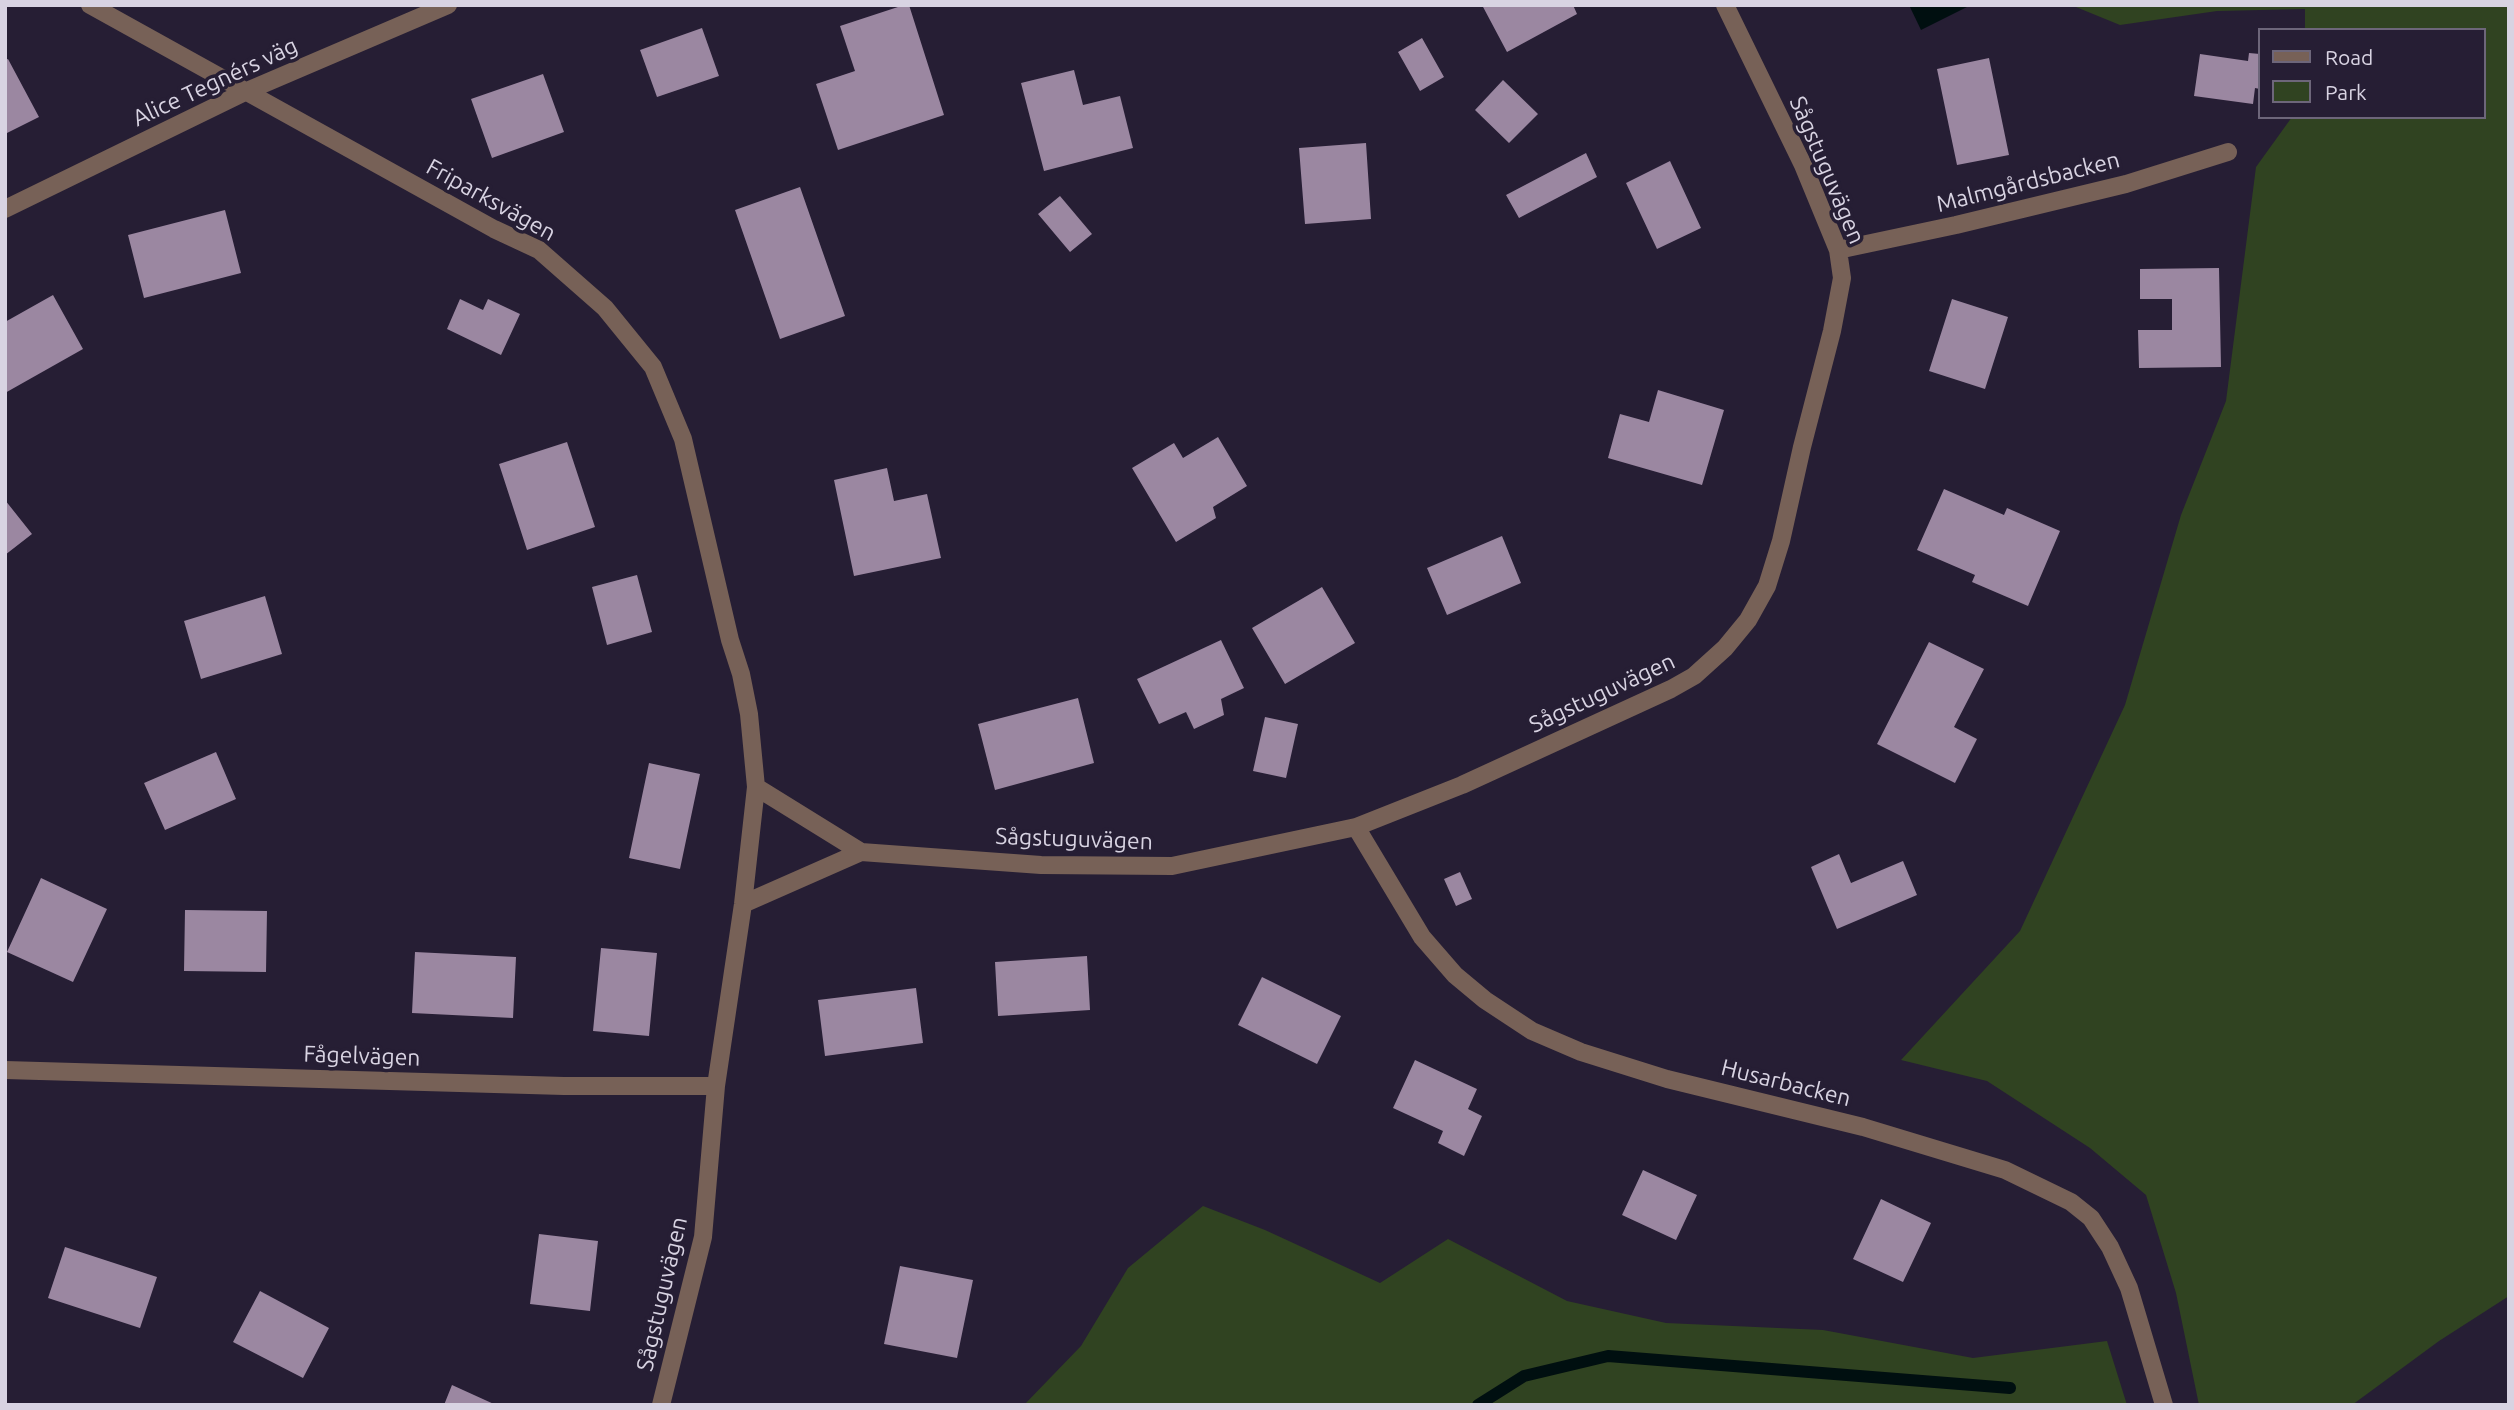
<!DOCTYPE html>
<meta charset="utf-8">
<style>
body{margin:0}
#map{position:relative;width:2514px;height:1410px;overflow:hidden;background:#261e34;font-family:Ubuntu,sans-serif}
canvas{display:block}
.frame{position:absolute;inset:0;border:7px solid #d8d3e2;pointer-events:none}
.legend{position:absolute;left:2258px;top:28px;width:228px;height:91px;box-sizing:border-box;background:#261e34;border:2px solid #6d667a;margin:0;padding:9px 12px;list-style:none;font-size:21px;color:#d8d3e2}
.legend li{display:flex;align-items:center;gap:14px;height:35px}
.legend b{width:35px;border:2px solid #6d667a}
</style>
<div id="map">
<canvas width="2514" height="1410"></canvas>
<div class="frame"></div>
<ul class="legend">
<li><b style="height:9px;background:#776157"></b>Road</li>
<li><b style="height:19px;background:#304321"></b>Park</li>
</ul>
</div>
<script>
const c = document.querySelector('canvas').getContext('2d');
c.lineJoin = 'round';
function paint(path, color) { c.fillStyle = color; c.fill(path, 'evenodd'); }
const toPath = rows => new Path2D(rows.map(r => 'M' + r).join(''));
function stroke(path, color, width, dash) { c.strokeStyle = color; c.lineWidth = width; c.lineCap = dash ? 'butt' : 'round'; c.setLineDash(dash || []); c.stroke(path); }
function write(font, color, halo, rows, align = 'center') {
  c.font = font + ' Ubuntu,sans-serif'; c.lineWidth = 7; c.setLineDash([]); c.textBaseline = 'middle'; c.strokeStyle = halo; c.fillStyle = color; for (const [text, x, y, turn = 0] of rows) {
    c.save(); c.translate(x, y); c.rotate((+turn || 0) * Math.PI / 180); c.textAlign = isNaN(turn) ? turn : align; if (halo) c.strokeText(text, 0, 0); c.fillText(text, 0, 0); c.restore();
  }
}
const green = toPath([
 [2071,5,2509,5,2509,1296,2439,1341,2352,1405,2199,1405,2176,1293,2146,1195,2090,1148,1987,1081,1901,1060,2020,931,2125,705,2181,515,2226,401,2256,167,2292,117,2484,117,2484,30,2305,30,2305,9,2217,11,2120,25],
 [1203,1206,1265,1230,1380,1283,1448,1239,1567,1301,1666,1323,1823,1330,1973,1358,2107,1341,2127,1405,1024,1405,1081,1346,1128,1268]
]);
const water = toPath([
 [1909,5,1971,5,1921,30]
]);
const stream = toPath([
 [1478,1405,1524,1376,1608,1356,2010,1388]
]);
const building = toPath([
 [904,5,909,5,944,115,838,150,816,84,855,71,840,26],
 [1482,5,1573,5,1577,14,1507,52],
 [702,28,719,76,657,97,640,50],
 [1422,38,1444,77,1420,91,1398,52],
 [2249,53,2260,54,2260,89,2255,88,2253,104,2194,96,2200,54,2248,61],
 [1989,58,2009,155,1957,165,1937,69],
 [8,59,39,117,5,134,5,60],
 [1074,70,1083,105,1120,96,1133,148,1044,171,1021,83],
 [543,74,564,132,492,158,471,99],
 [1503,80,1538,114,1509,143,1475,110],
 [1366,143,1371,219,1305,224,1299,148],
 [1586,153,1597,177,1519,218,1506,195],
 [1670,161,1701,228,1657,249,1626,183],
 [800,187,845,316,780,339,735,210],
 [1060,196,1092,234,1070,252,1038,214],
 [225,210,241,273,144,298,128,235],
 [2219,268,2221,367,2139,368,2138,330,2172,330,2172,299,2140,299,2140,269],
 [53,295,83,349,5,393,5,322],
 [460,299,483,310,488,299,520,314,501,355,447,329],
 [1952,299,2008,317,1985,389,1929,371],
 [1658,390,1724,410,1702,485,1608,458,1620,414,1649,422],
 [1218,437,1247,486,1213,507,1216,518,1176,542,1132,468,1174,443,1183,458],
 [567,442,595,527,527,550,499,464],
 [887,468,894,501,927,494,941,558,854,576,834,480],
 [1944,489,2004,515,2007,508,2060,531,2028,606,1972,582,1975,575,1917,550],
 [5,500,32,534,5,555],
 [1502,536,1521,583,1447,615,1427,568],
 [637,575,652,632,607,645,592,587],
 [1322,587,1355,643,1285,684,1252,628],
 [265,596,282,654,201,679,184,621],
 [1221,640,1244,688,1221,699,1224,715,1194,729,1186,712,1159,724,1137,679],
 [1929,642,1984,669,1954,727,1977,739,1955,783,1877,744],
 [1078,698,1094,763,995,790,978,724],
 [1265,717,1298,724,1286,778,1253,771],
 [216,752,236,799,165,830,144,783],
 [649,763,700,774,680,869,629,858],
 [1839,854,1851,883,1903,861,1917,895,1837,929,1811,867],
 [1460,872,1472,899,1456,906,1444,879],
 [41,878,107,909,73,982,7,952],
 [185,910,267,911,266,972,184,971],
 [601,948,657,953,649,1036,593,1031],
 [415,952,516,957,513,1018,412,1013],
 [1087,956,1090,1010,998,1016,995,962],
 [1262,977,1341,1016,1317,1064,1238,1025],
 [916,988,923,1043,825,1056,818,1000],
 [1415,1060,1477,1089,1468,1109,1482,1116,1464,1156,1438,1143,1443,1131,1393,1108],
 [1643,1170,1697,1195,1676,1240,1622,1215],
 [1881,1199,1931,1223,1903,1282,1853,1259],
 [539,1234,598,1241,590,1311,530,1304],
 [65,1247,157,1277,140,1328,48,1298],
 [900,1266,973,1280,957,1358,884,1344],
 [260,1291,329,1328,303,1378,233,1342],
 [452,1385,496,1405,444,1405]
]);
const minor = toPath([
 [90,5,494,229,539,250,605,308,653,367,683,439,730,640,741,674,749,714,756,787,743,904,716,1086,703,1237,661,1405],
 [5,209,247,91,448,5],
 [1838,250,1956,225,2126,184,2228,152],
 [756,787,861,852],
 [1356,827,1422,937,1455,975,1485,1000,1532,1031,1581,1052,1667,1079,1863,1127,2005,1170,2071,1202,2091,1218,2110,1247,2129,1288,2164,1405],
 [743,904,861,852,1041,865,1172,866,1356,827,1462,785,1671,689,1694,676,1725,648,1748,620,1767,586,1781,541,1802,447,1832,331,1842,278,1838,250,1803,165,1725,5],
 [5,1070,564,1086,716,1086]
]);
const streetNames = [
 ["Alice Tegnérs väg",215,82,-25],
 ["Sågstuguvägen",1827,170,67],
 ["Malmgårdsbacken",2028,182,-14],
 ["Friparksvägen",491,200,29],
 ["Sågstuguvägen",1602,693,-25],
 ["Sågstuguvägen",1074,839,2],
 ["Fågelvägen",362,1056,2],
 ["Husarbacken",1786,1083,14],
 ["Sågstuguvägen",662,1294,-77]
];
paint(green, '#304321');
paint(water, '#000f10');
stroke(stream, '#000f10', 12);
paint(building, '#9b87a1');
stroke(minor, '#776157', 18);
write('23px', '#d8d3e2', '#261e34', streetNames);
</script>
